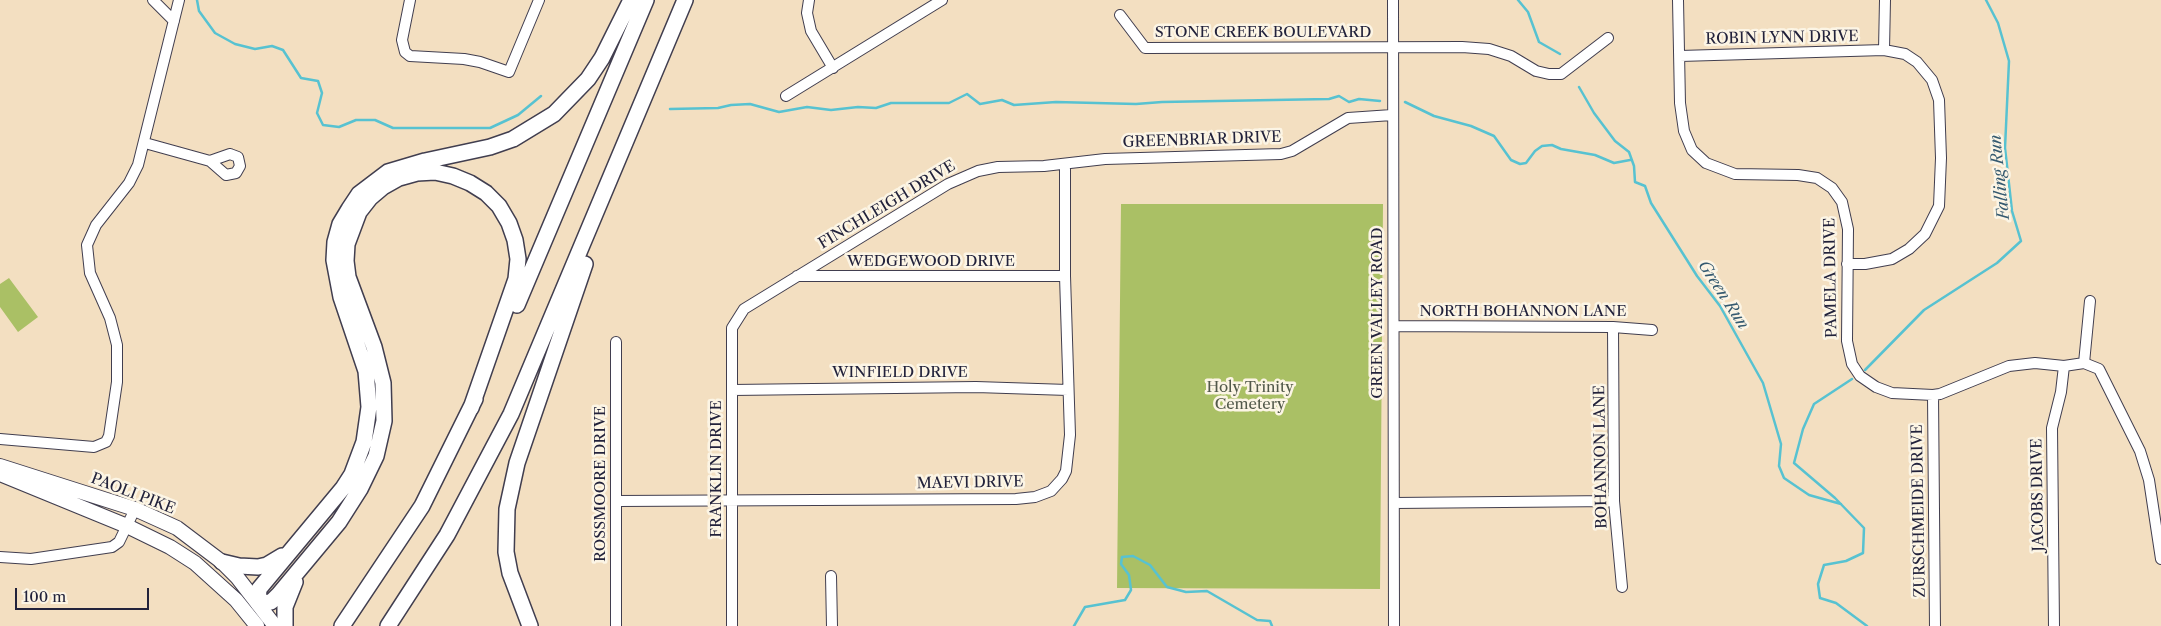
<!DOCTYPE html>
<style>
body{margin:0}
#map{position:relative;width:2161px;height:626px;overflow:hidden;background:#f3dfc1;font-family:"Libre Caslon Text",serif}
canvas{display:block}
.scale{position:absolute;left:15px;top:588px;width:134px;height:22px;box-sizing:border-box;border:2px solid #22223b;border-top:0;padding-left:6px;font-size:15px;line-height:18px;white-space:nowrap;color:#22223b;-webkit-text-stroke:4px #fcf5e5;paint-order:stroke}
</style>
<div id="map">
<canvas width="2161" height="626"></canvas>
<div class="scale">100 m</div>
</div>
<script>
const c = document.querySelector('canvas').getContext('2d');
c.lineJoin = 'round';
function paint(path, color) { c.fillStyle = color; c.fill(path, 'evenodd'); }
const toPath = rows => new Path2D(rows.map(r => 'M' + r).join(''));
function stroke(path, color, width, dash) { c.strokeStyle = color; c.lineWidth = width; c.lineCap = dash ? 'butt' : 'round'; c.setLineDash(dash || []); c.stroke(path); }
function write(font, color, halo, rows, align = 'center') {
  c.font = font + ' "Libre Caslon Text",serif'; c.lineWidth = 5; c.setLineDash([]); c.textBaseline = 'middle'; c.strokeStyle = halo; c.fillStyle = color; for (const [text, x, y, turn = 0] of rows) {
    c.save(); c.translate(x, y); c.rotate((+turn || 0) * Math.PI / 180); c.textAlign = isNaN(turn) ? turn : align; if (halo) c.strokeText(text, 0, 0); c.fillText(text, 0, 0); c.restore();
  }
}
const green = toPath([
 [1121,204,1383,204,1380,589,1117,588],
 [9,278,38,317,18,332,0,307,0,284]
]);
const stream = toPath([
 [197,0,199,11,215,33,235,44,255,49,272,46,283,50,301,78,318,81,322,93,317,113,323,125,339,127,356,120,375,120,393,128,490,128,518,115,541,96],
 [1518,0,1528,12,1539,42,1560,54],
 [1579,87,1594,113,1615,141,1629,152,1634,166,1635,182,1645,186,1651,203,1697,276,1720,306,1763,383,1781,444,1779,466,1784,478,1809,495,1841,504],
 [1405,102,1434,116,1471,126,1494,136,1511,160,1520,164,1526,163,1535,151,1542,146,1552,145,1561,149,1595,155,1614,163,1630,160],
 [670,109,718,108,731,105,750,104,779,112,807,107,831,110,858,107,876,108,891,103,949,103,967,94,980,104,1002,100,1014,105,1056,102,1136,104,1162,102,1329,99,1339,96,1349,102,1359,99,1380,101],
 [1865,370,1924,310,1997,263,2021,241,2012,211,2005,148,2009,61,1998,23,1986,0],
 [1852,379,1814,404,1803,429,1794,463,1835,498,1864,528,1863,553,1846,561,1824,565,1818,584,1820,598,1836,603,1867,626],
 [1074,626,1085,607,1125,600,1131,590,1129,575,1121,564,1122,557,1133,556,1150,565,1167,587,1186,592,1207,591,1257,620,1270,621,1272,626]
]);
const minor = toPath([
 [153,0,174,21],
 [410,0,402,40,405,52,410,56,464,59,480,62,509,72,539,0],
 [809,0,807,13,811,31,833,68],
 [1393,0,1394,626],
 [1678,0,1680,103,1684,131,1692,150,1706,163,1735,174,1798,175,1817,178,1832,188,1842,202,1848,229,1847,341,1852,364,1860,376,1876,387,1892,393,1933,395,1940,394,2009,366,2035,363,2064,366,2084,363],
 [1120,15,1145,48,1462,47,1489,49,1511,56,1536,71,1549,74,1561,74,1608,38],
 [1680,56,1884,50],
 [786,96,942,0],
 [145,143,210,161],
 [230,154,238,157,240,166,236,173,226,175,210,161,230,154],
 [1847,264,1865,264,1892,259,1909,249,1925,234,1939,206,1941,158,1939,100,1932,80,1917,62,1905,54,1884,50,1885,0],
 [797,276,1065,276],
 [2090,301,2084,363,2099,369,2140,451,2149,480,2161,559],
 [1394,326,1613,327,1652,330],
 [1613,327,1614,501,1622,587],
 [616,342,616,626],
 [732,390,976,387,1068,390],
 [1933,395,1935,626],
 [0,439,94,447,106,442,109,436,117,382,117,345,110,318,90,273,87,245,96,225,129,183,138,165,179,0],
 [617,501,1016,499,1035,497,1051,491,1062,479,1066,471,1070,435,1065,276,1065,165],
 [1394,503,1614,501],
 [0,557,31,559,112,547,119,542,135,509],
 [831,576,832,626],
 [732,626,732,328,744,309,948,184,978,171,998,167,1044,166,1105,159,1281,154,1292,151,1348,118,1392,115],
 [2054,626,2052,428,2061,392,2064,366]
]);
const major = toPath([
 [0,466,135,509,177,528,222,562,237,577,275,626],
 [0,474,127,526,170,547,195,563,236,600,257,626]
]);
const highway = toPath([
 [517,305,646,0],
 [471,408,516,279,518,259,515,240,509,223,499,206,486,193,470,183,453,176,435,172,417,173,399,178,383,187,370,198,359,212,347,244,346,261,348,277,374,347,383,383,384,421,376,456,360,489,339,522,279,594,271,602,258,603,259,589,343,488,352,474,364,442,369,407,366,371,341,297,334,260,335,242,340,224,349,209,359,194,388,172,425,161,490,147,513,139,554,114,588,79,602,58,631,0],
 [222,562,239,566,258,567,267,565,282,556],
 [285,626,285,607,295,582],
 [342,626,422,506,475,399],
 [388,626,447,535,511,414,685,0],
 [530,626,510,573,506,552,507,509,517,463,585,264]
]);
const streetNames = [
 ["STONE CREEK BOULEVARD",1263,33],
 ["ROBIN LYNN DRIVE",1782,38,-1],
 ["GREENBRIAR DRIVE",1202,140,-2],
 ["FINCHLEIGH DRIVE",887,205,-31],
 ["WEDGEWOOD DRIVE",931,262],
 ["PAMELA DRIVE",1831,278,-91],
 ["NORTH BOHANNON LANE",1523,312],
 ["GREEN VALLEY ROAD",1378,313,-90],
 ["WINFIELD DRIVE",900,373],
 ["BOHANNON LANE",1601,457,-91],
 ["FRANKLIN DRIVE",717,469,-90],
 ["MAEVI DRIVE",970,483,-1],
 ["ROSSMOORE DRIVE",601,484,-90],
 ["PAOLI PIKE",133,494,21],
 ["JACOBS DRIVE",2038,495,-91],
 ["ZURSCHMEIDE DRIVE",1919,511,-91]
];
const parkNames = [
 ["Holy Trinity",1250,388],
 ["Cemetery",1250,405]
];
const waterNames = [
 ["Falling Run",2000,177,-96],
 ["Green Run",1723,295,57]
];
paint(green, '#aac065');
stroke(stream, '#57c2d1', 2.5);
stroke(minor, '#413e4f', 12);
stroke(major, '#413e4f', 16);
stroke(highway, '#413e4f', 18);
stroke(minor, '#fff', 10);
stroke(major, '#fff', 14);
stroke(highway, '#fff', 15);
write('15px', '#22223b', '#fcf5e5', streetNames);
write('15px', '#52594a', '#fcf5e5', parkNames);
write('italic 16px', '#355a70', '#fcf5e5', waterNames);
</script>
